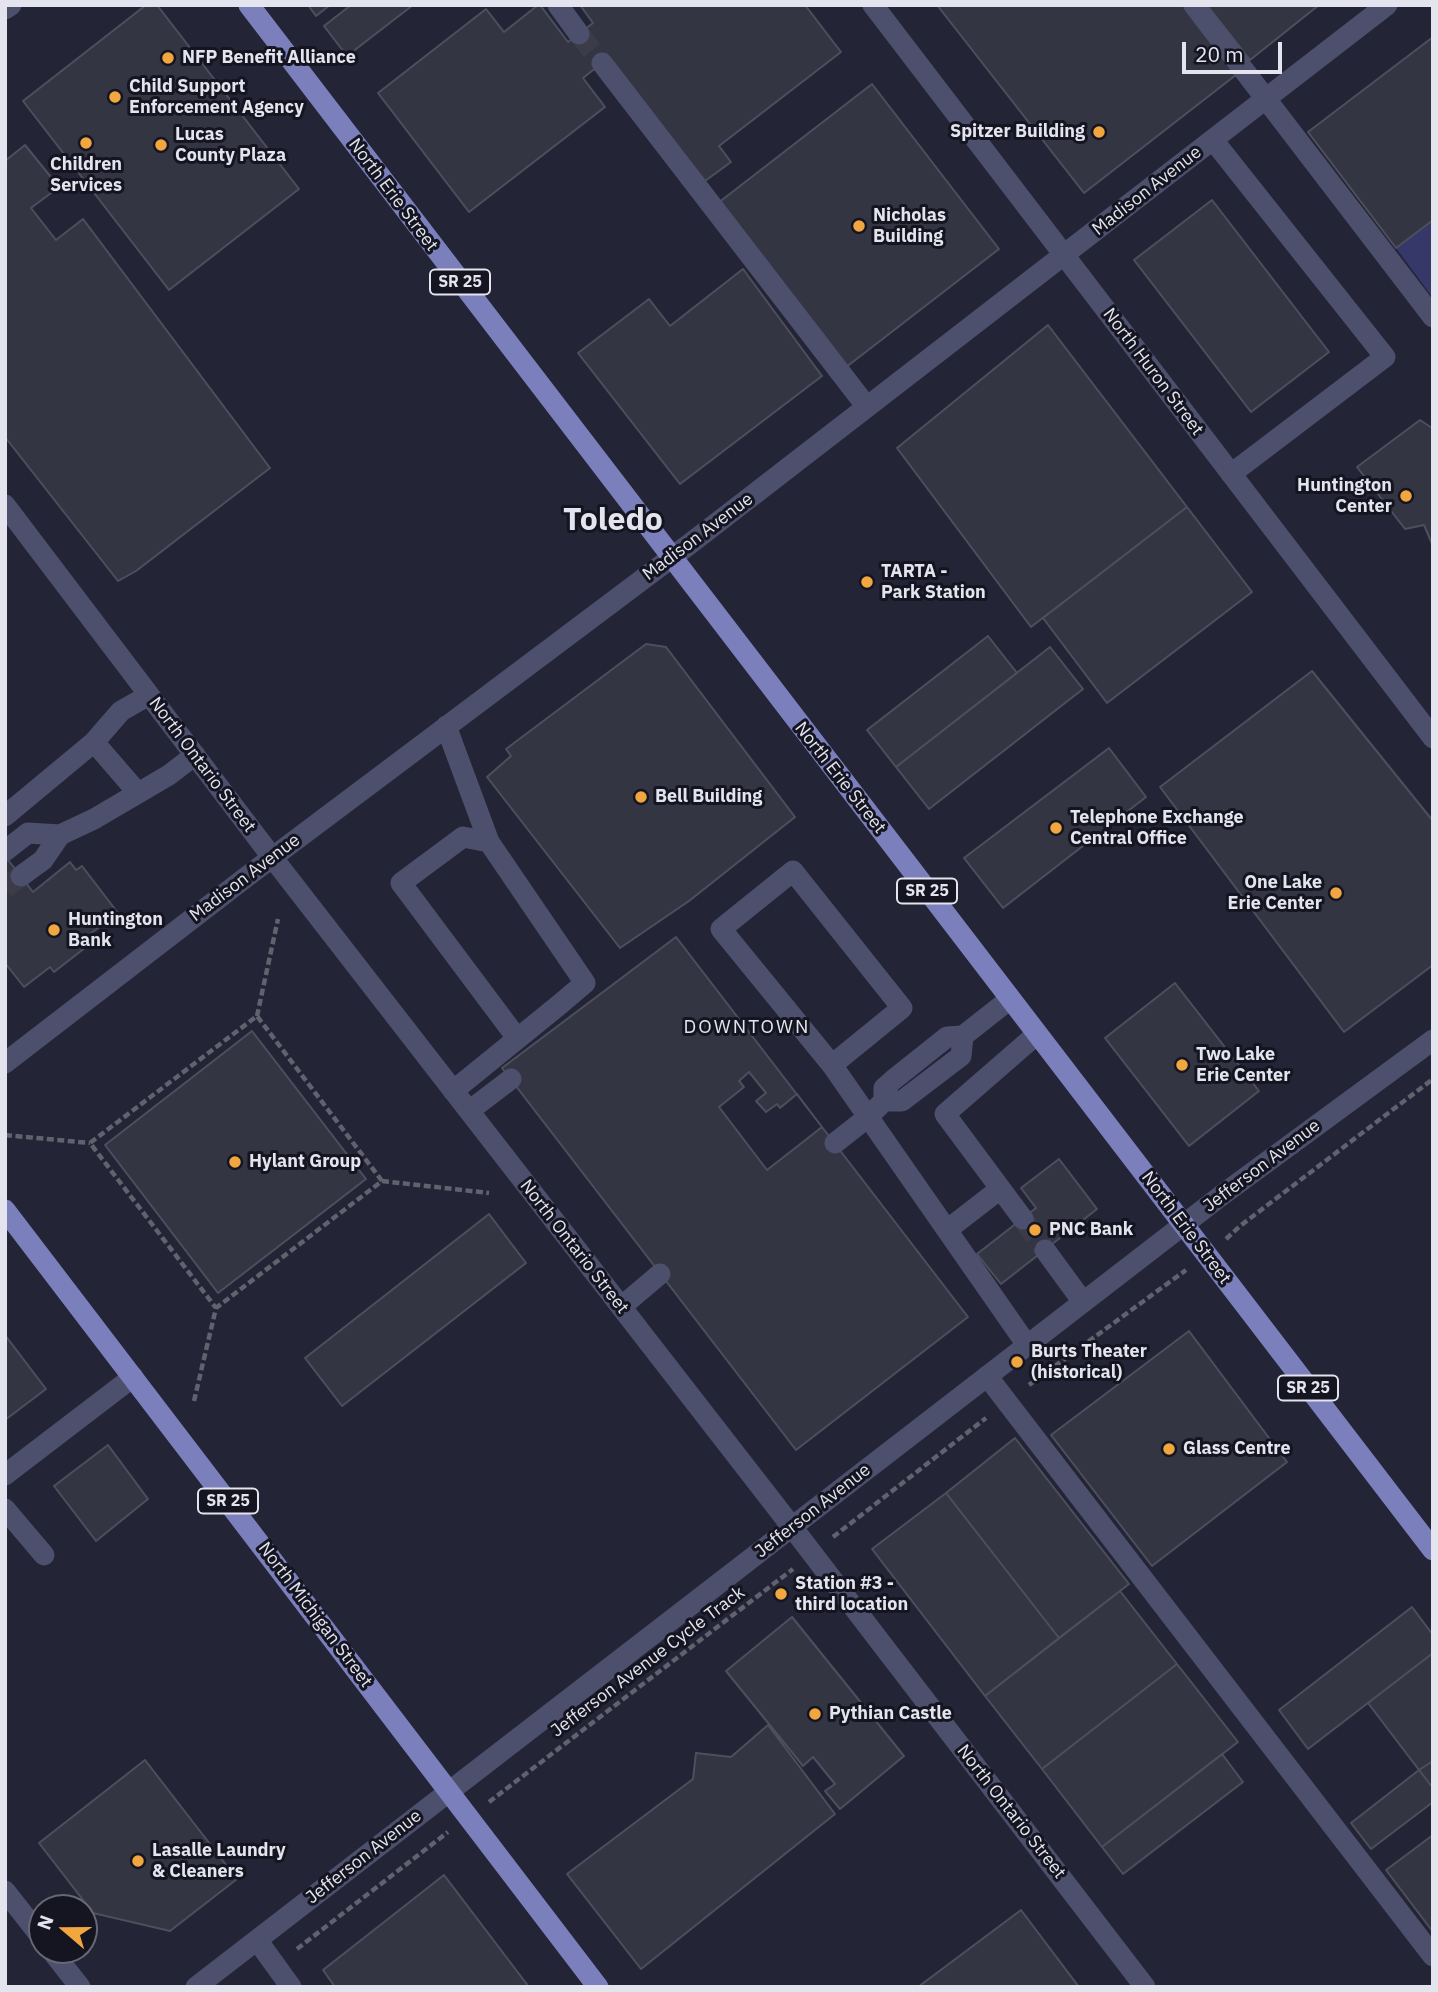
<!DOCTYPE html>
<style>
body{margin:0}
#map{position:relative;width:1438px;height:1992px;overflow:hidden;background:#1d1e2a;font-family:"IBM Plex Sans",sans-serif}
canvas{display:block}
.frame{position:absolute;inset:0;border:7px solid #e3e4ed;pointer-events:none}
.north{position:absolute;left:28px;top:1894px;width:70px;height:70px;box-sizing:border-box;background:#141521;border:2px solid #676873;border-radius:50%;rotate:290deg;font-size:19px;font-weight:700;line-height:28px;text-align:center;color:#e3e4ed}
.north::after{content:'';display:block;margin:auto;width:24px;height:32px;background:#f1a640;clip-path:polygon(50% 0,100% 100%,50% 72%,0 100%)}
.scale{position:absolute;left:1182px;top:42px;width:100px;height:32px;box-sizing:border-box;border:4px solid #e3e4ed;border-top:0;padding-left:9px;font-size:21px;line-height:24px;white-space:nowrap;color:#e3e4ed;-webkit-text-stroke:5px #141521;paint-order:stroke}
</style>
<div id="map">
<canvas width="1438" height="1992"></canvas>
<div class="frame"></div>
<div class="north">N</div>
<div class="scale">20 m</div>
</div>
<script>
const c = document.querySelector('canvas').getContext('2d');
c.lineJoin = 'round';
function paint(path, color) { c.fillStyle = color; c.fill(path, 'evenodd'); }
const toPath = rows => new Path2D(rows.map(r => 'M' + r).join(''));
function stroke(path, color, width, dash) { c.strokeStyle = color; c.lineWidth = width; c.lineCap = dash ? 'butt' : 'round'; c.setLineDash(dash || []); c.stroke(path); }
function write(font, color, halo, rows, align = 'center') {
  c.font = font + ' "IBM Plex Sans",sans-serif'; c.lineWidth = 6; c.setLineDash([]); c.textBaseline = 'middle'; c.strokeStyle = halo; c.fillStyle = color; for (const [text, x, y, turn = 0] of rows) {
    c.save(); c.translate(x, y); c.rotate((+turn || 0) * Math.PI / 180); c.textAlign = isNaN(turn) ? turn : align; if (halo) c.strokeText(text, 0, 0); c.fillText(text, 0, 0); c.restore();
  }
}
const built = toPath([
 [5,5,1433,5,1433,1987,5,1987],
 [42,1908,84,1908,84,1950,42,1950]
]);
const green = toPath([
 [1433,220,1433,298,1396,248]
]);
const building = toPath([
 [146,5,157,5,299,189,169,290,23,101,146,5],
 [308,5,330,5,316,16,308,5],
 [351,5,413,5,347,56,324,26,351,5],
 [538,5,540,5,568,42,593,23,580,5,805,5,841,52,719,146,731,162,705,181,602,63,583,78,605,107,469,212,378,93,486,9,504,32,538,5],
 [937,5,1189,5,1241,71,1084,193,937,5],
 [1207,5,1319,5,1250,60,1207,5],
 [1433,37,1433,220,1396,248,1308,132,1433,37],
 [872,84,999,249,845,368,718,203,872,84],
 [25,145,59,187,31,208,56,240,83,219,270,468,136,571,118,581,5,437,5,161,25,145],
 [1212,200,1329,352,1251,412,1134,260,1212,200],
 [743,269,822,376,680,484,578,353,649,299,670,326,743,269],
 [1048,325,1187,507,1031,627,897,448,1048,325],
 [1433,405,1433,546,1424,525,1405,529,1357,467,1420,420,1432,428,1433,405],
 [1187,507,1252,592,1107,703,1043,618,1187,507],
 [988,636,1017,673,896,767,867,730,988,636],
 [646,644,666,647,795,817,689,901,620,948,487,777,511,756,506,749,646,644],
 [1050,647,1083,689,929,809,896,767,1050,647],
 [1312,671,1433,821,1433,965,1344,1032,1160,787,1312,671],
 [1109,748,1146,797,1003,908,964,858,1109,748],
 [5,856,33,892,70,862,76,870,82,866,118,913,90,934,95,940,54,972,50,967,24,987,5,963,5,856],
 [676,937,968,1317,796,1450,502,1068,676,937],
 [1175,983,1259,1091,1189,1146,1105,1038,1175,983],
 [252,1031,366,1179,218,1293,105,1145,252,1031],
 [749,1072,766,1093,756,1101,766,1112,777,1104,780,1108,797,1094,822,1127,767,1170,719,1107,744,1087,739,1081,749,1072],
 [1059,1159,1097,1209,1001,1284,977,1254,1036,1208,1021,1188,1059,1159],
 [489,1214,526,1263,342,1406,305,1358,489,1214],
 [1189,1331,1287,1462,1152,1566,1051,1435,1189,1331],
 [5,1335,46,1389,5,1420,5,1335],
 [1015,1438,1129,1584,1059,1638,946,1493,1015,1438],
 [108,1445,148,1499,96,1541,54,1486,108,1445],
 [946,1493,1059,1638,985,1696,872,1549,946,1493],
 [1120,1591,1177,1664,1042,1769,985,1696,1120,1591],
 [1412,1607,1433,1635,1433,1653,1308,1749,1279,1710,1412,1607],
 [792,1617,904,1756,840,1809,825,1791,835,1784,813,1757,803,1766,726,1671,792,1617],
 [1433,1653,1433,1761,1419,1770,1368,1703,1433,1653],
 [1177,1664,1238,1742,1102,1847,1042,1769,1177,1664],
 [768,1725,835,1814,641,1969,567,1874,693,1779,696,1753,731,1757,768,1725],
 [1222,1754,1243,1782,1123,1874,1102,1847,1222,1754],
 [145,1760,237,1879,170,1931,93,1913,39,1843,145,1760],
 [1433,1761,1433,1788,1419,1770,1433,1761],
 [1419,1770,1433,1788,1433,1802,1371,1849,1351,1823,1419,1770],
 [1433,1835,1433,1932,1386,1870,1433,1835],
 [444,1875,529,1987,335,1987,323,1970,444,1875],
 [1021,1910,1079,1987,918,1987,1021,1910]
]);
const minorTunnel = toPath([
 [579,34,602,63],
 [5,888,21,876],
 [1023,1219,1045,1250]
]);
const path = toPath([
 [257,1016,278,919],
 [5,1135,90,1143],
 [382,1181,489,1193],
 [1226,1239,1240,1226,1433,1079],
 [1029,1385,1186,1270],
 [194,1401,216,1308,382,1181,257,1016,90,1143,216,1308],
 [833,1537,986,1418],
 [489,1802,793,1569],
 [297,1949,448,1832]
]);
const minor = toPath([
 [558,5,579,34],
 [873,5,1433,738],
 [1194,5,1433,317],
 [5,9,11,5],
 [602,63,867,407],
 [1213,140,1385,357,1231,474],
 [5,505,272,857,792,1527,1145,1987],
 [446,726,489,842],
 [94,742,138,793],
 [5,816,94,742,121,711,149,695],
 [5,851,28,833,60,835,94,819,169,775,195,755],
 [21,876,43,860,60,835],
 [5,1063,245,878,691,543,1387,5],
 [832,1065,902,1008,793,871,721,929,832,1065,1027,1345],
 [453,1091,559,1005,585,983,489,842,463,837,401,883,517,1038],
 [884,1101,884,1088,893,1080,947,1037,963,1036,1010,999],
 [469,1111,511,1079],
 [835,1143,868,1117,884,1101,902,1101,961,1056,963,1036],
 [1023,1219,945,1114,1037,1034],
 [947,1230,1000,1189],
 [1045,1250,1083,1302],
 [621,1307,660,1274],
 [987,1376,1433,1956],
 [5,1475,133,1377],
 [5,1509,44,1555],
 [5,1891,42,1938],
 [257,1940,291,1987],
 [51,1950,80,1987],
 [196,1987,1222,1195,1433,1040]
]);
const major = toPath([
 [249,5,1433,1550],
 [5,1210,598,1987]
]);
const markers = [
 [168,58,7,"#f1a640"],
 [115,97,7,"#f1a640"],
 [1099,132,7,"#f1a640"],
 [86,143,7,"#f1a640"],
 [161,145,7,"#f1a640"],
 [859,226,7,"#f1a640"],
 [1406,496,7,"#f1a640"],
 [867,582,7,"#f1a640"],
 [641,797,7,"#f1a640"],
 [1056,828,7,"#f1a640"],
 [1336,893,7,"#f1a640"],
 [54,930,7,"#f1a640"],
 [1182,1065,7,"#f1a640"],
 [235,1162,7,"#f1a640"],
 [1035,1230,7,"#f1a640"],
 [1017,1362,7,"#f1a640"],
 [1169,1449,7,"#f1a640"],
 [781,1594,7,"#f1a640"],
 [815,1714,7,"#f1a640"],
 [138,1861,7,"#f1a640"]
];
const shields = [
 [460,282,60],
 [927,891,60],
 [1308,1388,60],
 [228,1501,60]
];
const shieldNames = [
 ["SR 25",460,282],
 ["SR 25",927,891],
 ["SR 25",1308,1388],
 ["SR 25",228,1501]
];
const poiNames = [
 ["NFP Benefit Alliance",182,58],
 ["Child Support",129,87],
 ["Enforcement Agency",129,108],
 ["Spitzer Building",1085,132,"right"],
 ["Lucas",175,135],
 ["County Plaza",175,156],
 ["Children",86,165,"center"],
 ["Services",86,186,"center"],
 ["Nicholas",873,216],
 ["Building",873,237],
 ["Huntington",1392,486,"right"],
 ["Center",1392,507,"right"],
 ["TARTA -",881,572],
 ["Park Station",881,593],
 ["Bell Building",655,797],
 ["Telephone Exchange",1070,818],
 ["Central Office",1070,839],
 ["One Lake",1322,883,"right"],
 ["Erie Center",1322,904,"right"],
 ["Huntington",68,920],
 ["Bank",68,941],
 ["Two Lake",1196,1055],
 ["Erie Center",1196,1076],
 ["Hylant Group",249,1162],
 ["PNC Bank",1049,1230],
 ["Burts Theater",1031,1352],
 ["(historical)",1031,1373],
 ["Glass Centre",1183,1449],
 ["Station #3 -",795,1584],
 ["third location",795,1605],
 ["Pythian Castle",829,1714],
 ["Lasalle Laundry",152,1851],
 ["& Cleaners",152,1872]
];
const streetNames = [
 ["Madison Avenue",1147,191,-38],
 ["North Erie Street",393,195,53],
 ["North Huron Street",1153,372,53],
 ["Madison Avenue",698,537,-37],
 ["North Ontario Street",202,765,53],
 ["North Erie Street",840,778,52],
 ["Madison Avenue",245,878,-37],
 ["Jefferson Avenue",1262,1166,-37],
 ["North Erie Street",1186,1228,53],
 ["North Ontario Street",574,1247,52],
 ["Jefferson Avenue",813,1511,-38],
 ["North Michigan Street",315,1615,53],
 ["Jefferson Avenue Cycle Track",648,1662,-37],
 ["North Ontario Street",1011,1812,52],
 ["Jefferson Avenue",364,1857,-38]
];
const neighbourhoodNames = [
 ["DOWNTOWN",747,1028]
];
const townNames = [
 ["Toledo",613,521]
];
paint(built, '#232436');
paint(green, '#37386a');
paint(building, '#333542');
stroke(building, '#4d4f5d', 2);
stroke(minorTunnel, '#3b3c47', 21, [21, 10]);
stroke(path, '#61626d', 4.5, [7, 3.5]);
stroke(minor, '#4d506d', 21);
stroke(major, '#7b7fbc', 21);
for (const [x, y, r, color] of markers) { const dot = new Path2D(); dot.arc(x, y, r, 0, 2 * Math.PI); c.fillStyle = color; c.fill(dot); stroke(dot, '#141521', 2.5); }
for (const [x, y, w] of shields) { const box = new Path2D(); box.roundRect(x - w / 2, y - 12.5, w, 25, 5); c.fillStyle = '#141521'; c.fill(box); stroke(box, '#e3e4ed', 2); }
write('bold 16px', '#e3e4ed', null, shieldNames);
write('bold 18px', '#e3e4ed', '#141521', poiNames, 'left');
write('18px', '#e3e4ed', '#141521', streetNames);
c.letterSpacing = '2px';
write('19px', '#e3e4ed', '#141521', neighbourhoodNames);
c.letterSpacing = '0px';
write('bold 32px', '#e3e4ed', '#141521', townNames);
</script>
